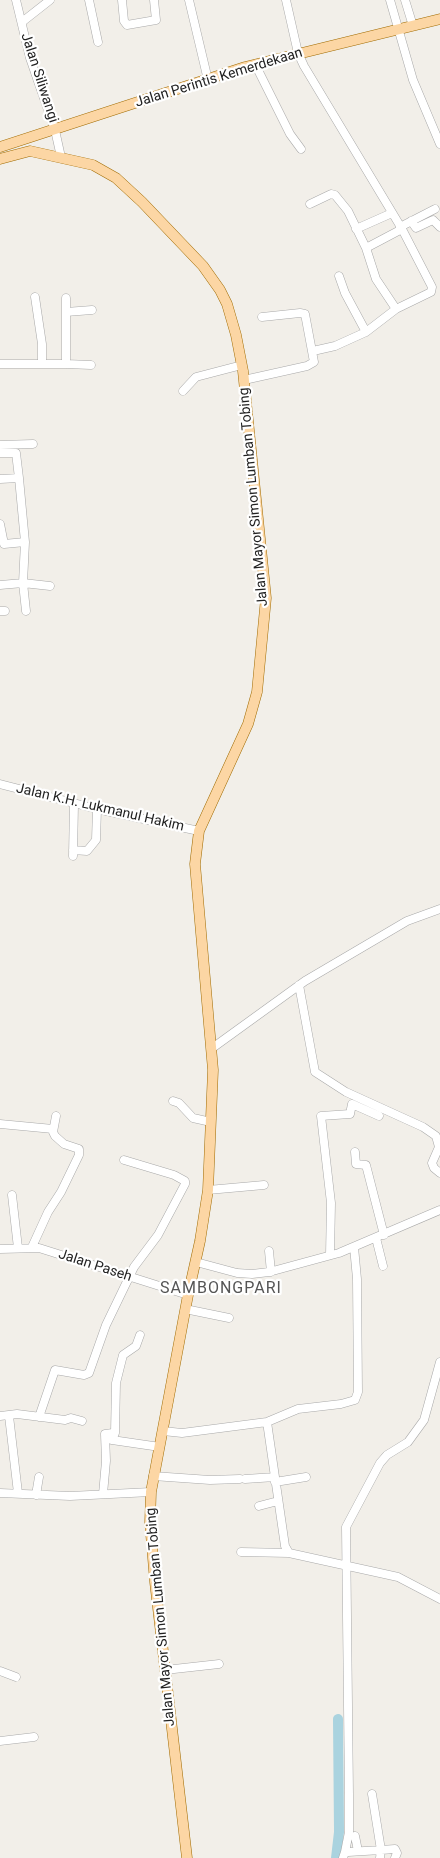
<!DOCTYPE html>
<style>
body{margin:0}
canvas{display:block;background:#f2efe9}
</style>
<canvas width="440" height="1858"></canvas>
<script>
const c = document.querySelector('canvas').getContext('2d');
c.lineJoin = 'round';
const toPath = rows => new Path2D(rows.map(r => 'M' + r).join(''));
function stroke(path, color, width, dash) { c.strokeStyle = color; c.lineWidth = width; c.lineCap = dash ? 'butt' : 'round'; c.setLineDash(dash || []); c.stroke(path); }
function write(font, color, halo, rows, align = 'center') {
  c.font = font + ' Roboto,sans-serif'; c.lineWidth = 4.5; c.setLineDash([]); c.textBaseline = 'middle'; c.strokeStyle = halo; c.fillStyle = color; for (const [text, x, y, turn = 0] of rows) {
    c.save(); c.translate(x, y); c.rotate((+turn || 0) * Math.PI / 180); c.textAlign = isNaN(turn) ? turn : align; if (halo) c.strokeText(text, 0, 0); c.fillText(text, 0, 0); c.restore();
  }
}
const river = toPath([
 [336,1858,339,1832,338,1719]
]);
const minor = toPath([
 [16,0,30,58,55,130,61,157],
 [89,0,98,42],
 [122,0,124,21,127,25,156,20,154,0],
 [189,0,208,80],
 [286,0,298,53,304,66,402,229,432,287,431,292,396,309,376,279,366,248,348,211,335,195,331,194,310,204],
 [390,0,413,80,440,144],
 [405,0,413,26],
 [22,22,50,0],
 [255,64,290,134,301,149],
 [411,221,416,228,433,220,440,227],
 [400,227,435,209],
 [356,229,392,213],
 [366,248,402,229],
 [339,276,345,293,366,332],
 [66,312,92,310],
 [313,351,335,346,366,332,396,309],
 [0,364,42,364,42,344,35,297],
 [42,364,66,364,66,298],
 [66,364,91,365],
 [244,380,307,366,314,362,305,314,300,313,262,317],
 [183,391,196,377,242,365],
 [0,445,33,444],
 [0,453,16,453,19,478],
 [0,479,19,478,25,542,4,544,0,524],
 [0,585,23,583,25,542],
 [0,611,5,611],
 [26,611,23,583,50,586],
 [0,784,97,809,199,831],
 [73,850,87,851,96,840,97,809],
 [73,856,74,804],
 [299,985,315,1072,346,1092,423,1127,436,1136,439,1147,432,1163,434,1168,440,1173],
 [211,1049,305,981,407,921,440,909],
 [173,1101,179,1103,193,1118,211,1122],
 [0,1124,53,1129],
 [355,1152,356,1164,366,1165,384,1235],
 [208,1190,264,1185],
 [12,1195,18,1248],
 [376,1238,383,1266],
 [32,1247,48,1212,61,1192,79,1155,79,1149,64,1144,55,1136,53,1132,56,1116],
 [0,1249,39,1248,188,1295],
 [269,1251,271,1272],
 [330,1255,331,1203,321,1116,350,1114,352,1104,379,1116],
 [196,1262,237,1273,252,1274,269,1272,339,1253,440,1210],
 [185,1309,229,1318],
 [140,1335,136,1346,123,1355,116,1383,115,1433,112,1440,160,1447],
 [0,1416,17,1414,65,1420,71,1418,82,1421],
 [9,1416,18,1493],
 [39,1417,55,1370,84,1375,89,1373,106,1325,134,1267,158,1235,185,1184,185,1181,174,1175,124,1160],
 [267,1422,285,1546,289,1553,398,1577,440,1599],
 [163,1431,182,1433,267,1422,298,1409,341,1404,355,1400,358,1392,357,1279,354,1247],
 [153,1476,210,1480,240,1479],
 [245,1479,275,1477],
 [275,1482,306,1477],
 [0,1493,70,1496,151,1492],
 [103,1494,106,1461,105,1434,113,1433],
 [36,1495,39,1477],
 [259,1506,278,1501],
 [241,1552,289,1553],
 [165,1670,219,1664],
 [0,1671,16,1677],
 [0,1741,34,1737],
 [355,1836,358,1851],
 [345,1852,349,1832,349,1795,346,1527,380,1463,387,1455,408,1442,424,1420,440,1362],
 [343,1858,345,1852,348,1852,381,1850,372,1794],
 [380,1858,381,1850,395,1849,397,1853,395,1858]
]);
const major = toPath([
 [0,147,245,67,440,19],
 [0,159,30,151,93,165,116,178,142,202,203,266,220,290,227,304,236,335,243,371,266,598,257,692,248,724,199,831,195,864,213,1070,208,1190,200,1241,188,1295,151,1492,150,1522,155,1582,187,1858]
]);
const streetNames = [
 ["Jalan Siliwangi",39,78,72],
 ["Jalan Perintis Kemerdekaan",219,78,-17],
 ["Jalan Mayor Simon Lumban Tobing",254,497,-95],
 ["Jalan K.H. Lukmanul Hakim",100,808,13],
 ["Jalan Paseh",95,1266,18],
 ["Jalan Mayor Simon Lumban Tobing",161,1617,-95]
];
const quarterNames = [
 ["SAMBONGPARI",221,1289]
];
stroke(river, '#aad3df', 10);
stroke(minor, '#a9a9a9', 9);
stroke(major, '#a06b00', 11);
stroke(minor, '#fff', 8);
stroke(major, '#fcd6a4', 10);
write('14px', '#222', '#fff', streetNames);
c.letterSpacing = '1px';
write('16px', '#555', '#fff', quarterNames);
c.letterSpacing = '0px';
</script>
